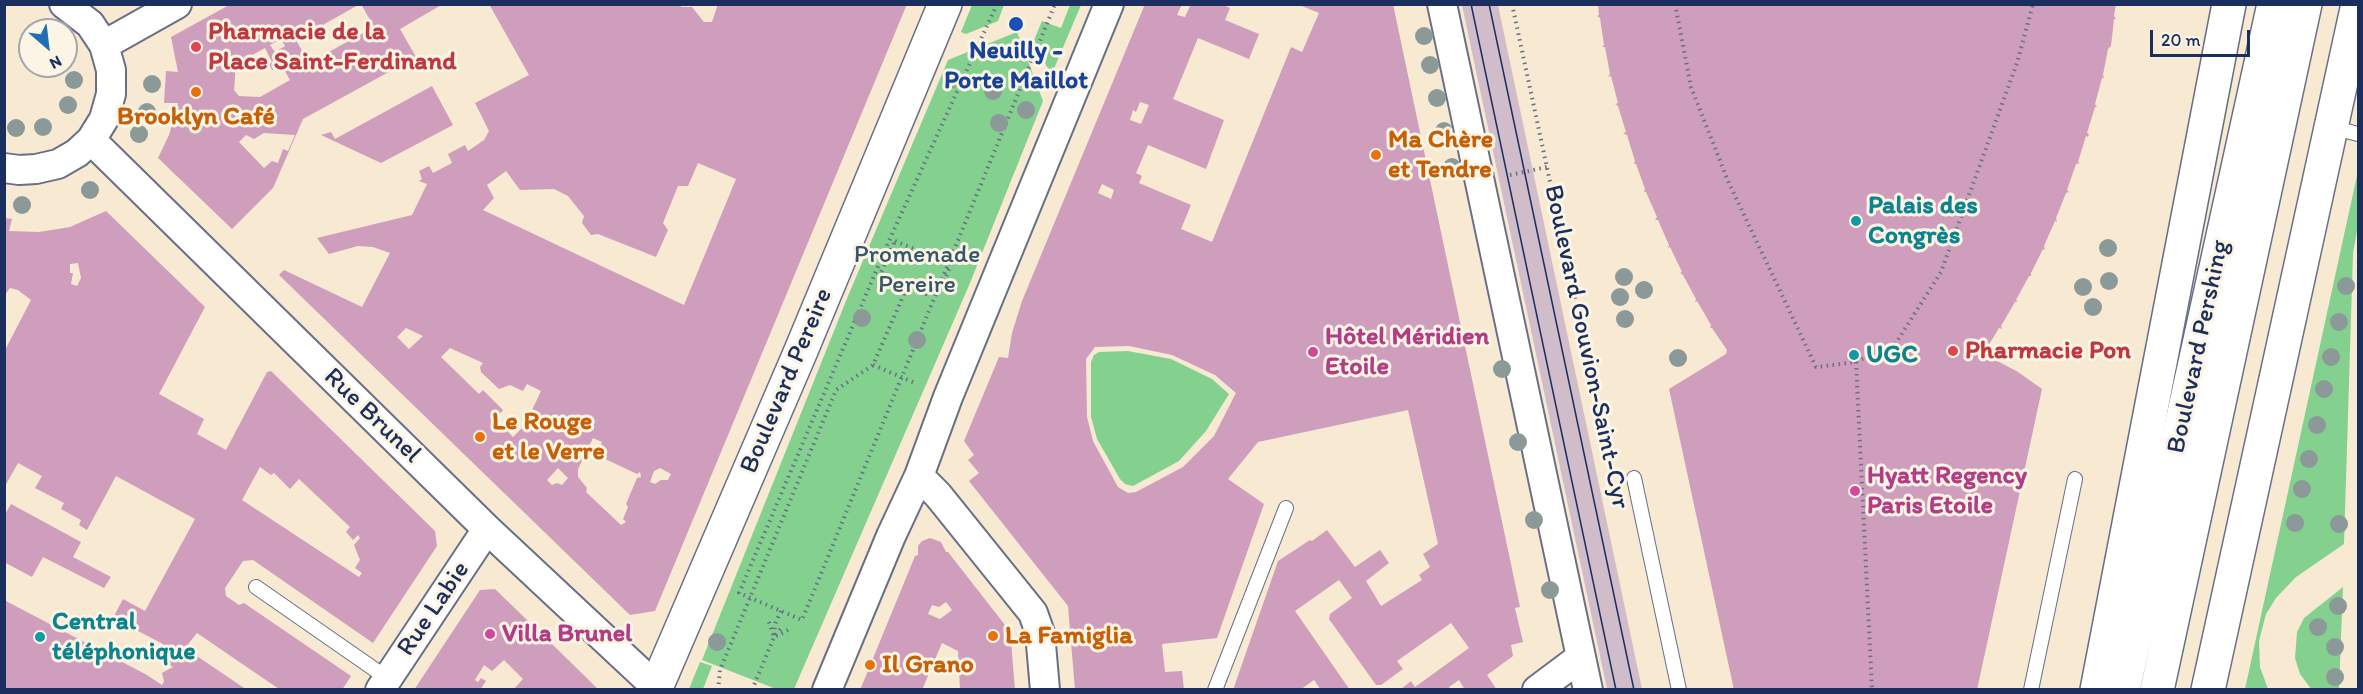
<!DOCTYPE html>
<meta charset="utf-8">
<style>
body{margin:0}
#map{position:relative;width:2363px;height:694px;overflow:hidden;background:#f7e9d2;font-family:Itim,sans-serif}
canvas{display:block}
.frame{position:absolute;inset:0;border:6px solid #1b2f5e;pointer-events:none}
.north{position:absolute;left:18px;top:18px;width:60px;height:60px;box-sizing:border-box;background:#fcf5e5;border:2px solid #a2a6af;border-radius:50%;rotate:152deg;font-size:16px;font-weight:700;line-height:24px;text-align:center;color:#1b2f5e}
.north::after{content:'';display:block;margin:auto;width:21px;height:27px;background:#1f6fb2;clip-path:polygon(50% 0,100% 100%,50% 72%,0 100%)}
.scale{position:absolute;left:2150px;top:30px;width:100px;height:27px;box-sizing:border-box;border:3px solid #1b2f5e;border-top:0;padding-left:8px;font-size:18px;line-height:21px;white-space:nowrap;color:#1b2f5e;-webkit-text-stroke:4px #fcf5e5;paint-order:stroke}
</style>
<div id="map">
<canvas width="2363" height="694"></canvas>
<div class="frame"></div>
<div class="north">N</div>
<div class="scale">20 m</div>
</div>
<script>
const c = document.querySelector('canvas').getContext('2d');
c.lineJoin = 'round';
function paint(path, color) { c.fillStyle = color; c.fill(path, 'evenodd'); }
const toPath = rows => new Path2D(rows.map(r => 'M' + r).join(''));
function stroke(path, color, width, dash) { c.strokeStyle = color; c.lineWidth = width; c.lineCap = dash ? 'butt' : 'round'; c.setLineDash(dash || []); c.stroke(path); }
function write(font, color, halo, rows, align = 'center') {
  c.font = font + ' Itim,sans-serif'; c.lineWidth = 6; c.setLineDash([]); c.textBaseline = 'middle'; c.strokeStyle = halo; c.fillStyle = color; for (const [text, x, y, turn = 0] of rows) {
    c.save(); c.translate(x, y); c.rotate((+turn || 0) * Math.PI / 180); c.textAlign = isNaN(turn) ? turn : align; if (halo) c.strokeText(text, 0, 0); c.fillText(text, 0, 0); c.restore();
  }
}
const industrial = toPath([
 [1462,5,1498,5,1642,689,1607,689]
]);
const green = toPath([
 [972,5,1002,4,1004,5,998,21,966,34,961,32],
 [1070,5,1081,5,1053,71,1047,67,1034,40,1042,21,1061,28],
 [1017,32,1043,101,970,283,794,689,776,689,702,660,848,296,948,60],
 [2358,171,2358,226,2353,253,2344,544,2296,577,2276,598,2266,614,2259,641,2260,667,2268,689,2245,689],
 [1128,351,1171,359,1212,379,1229,394,1206,431,1179,461,1133,486,1125,484,1120,479,1097,439,1091,417,1091,362,1094,355,1099,352],
 [2343,587,2339,689,2311,689,2300,674,2295,658,2297,632,2304,618],
 [700,662,712,666,703,689,689,689]
]);
const building = toPath([
 [231,4,360,4,296,40,309,63,374,27,361,4,443,4,400,29,416,57,303,119,273,188,232,229,158,158,169,135,178,103,164,103,166,71,178,72,171,37],
 [281,39,285,46,275,52,270,45],
 [265,48,272,62,269,64,272,70,282,66,290,80,260,97,239,96,234,90,236,64],
 [264,133,295,135,288,151,283,149,278,163,272,161,264,168,239,142,246,135,254,139],
 [489,4,680,4,681,7,692,7,704,22,712,22,718,4,907,4,655,611,630,615,279,275,284,270,362,307,390,253,373,247,358,246,329,254,317,238,412,215,427,184,419,181,422,179,419,171,429,166,433,173,452,163,448,154,465,145,468,151,484,140,489,131,475,103,529,75],
 [698,163,736,179,684,305,483,210,494,198,487,185,506,171,520,190,554,189,568,196,584,216,582,223,591,235,598,234,656,257,668,230,663,223,678,186,688,186],
 [406,328,423,336,409,349,397,337],
 [450,348,483,363,480,367,481,372,499,389,510,385,523,391,527,384,541,391,525,425,513,437,496,419,503,410,483,390,479,394,441,357],
 [593,438,602,442,598,452,601,457,637,474,640,472,641,477,637,478,626,504,628,507,623,519,626,522,621,525,586,492,587,488,578,477,578,469],
 [558,468,568,478,562,485,557,483,552,485,547,480],
 [660,468,671,474,668,480,661,480,655,484,650,482,654,471],
 [1145,4,1182,4,1177,15,1185,17,1190,6,1186,4,1221,4,1230,8,1225,20,1259,34,1249,59,1198,38,1173,99,1224,120,1206,169,1148,145,1136,173,1142,176,1139,183,1191,205,1181,229,1212,242,1291,47,1302,52,1319,13,1297,4,1393,4,1520,607,1515,608,1523,642,1511,645,1513,656,1487,675,1497,690,1465,690,1459,680,1449,687,1451,690,1400,690,1411,681,1415,687,1469,648,1451,623,1397,661,1403,669,1381,685,1376,685,1329,619,1330,614,1352,598,1339,580,1295,611,1350,690,1321,690,1314,680,1300,690,1233,690,1278,561,1310,540,1312,541,1327,530,1355,567,1380,550,1389,563,1366,581,1381,606,1422,580,1419,575,1430,567,1423,554,1438,544,1408,410,1258,442,1228,479,1264,504,1217,638,1162,644,1165,672,1182,671,1184,690,1075,690,1068,606,969,481,979,473,968,460,974,455,964,441,999,357,1008,358,1012,333,1022,301],
 [1140,102,1149,105,1141,124,1130,120,1133,110,1136,112],
 [1102,184,1114,190,1111,199,1098,193],
 [1129,346,1172,355,1215,375,1236,393,1214,436,1183,467,1136,492,1128,493,1118,487,1093,441,1087,417,1086,359,1095,347],
 [1598,4,2116,4,2114,16,2116,19,2114,19,2111,46,2108,49,2103,75,2104,78,2102,78,2095,104,2097,107,2095,107,2087,133,2089,134,2088,137,2086,136,2078,162,2080,163,2076,164,2067,190,2069,192,2066,193,2056,218,2057,222,2055,221,2044,246,2045,250,2043,249,2031,273,2031,276,2029,276,2016,300,2018,301,2015,302,2001,326,2002,329,1999,328,1985,351,1986,355,2018,372,2042,389,1977,690,1734,690,1669,389,1726,354,1727,350,1712,328,1710,328,1711,325,1697,301,1695,302,1696,299,1683,275,1680,273,1682,272,1670,247,1668,248,1669,245,1658,220,1655,220,1657,217,1646,192,1644,192,1645,189,1636,164,1634,164,1635,161,1627,135,1623,133,1626,132,1618,106,1615,104,1618,103,1611,76,1608,77,1610,74,1605,47,1602,47,1604,45,1600,18,1597,16,1599,15],
 [432,86,453,125,381,163,321,135,331,132,335,139],
 [106,211,205,307,159,394,204,419,197,434,226,450,267,372,271,371,435,531,437,546,373,643,253,560,243,561,225,588,226,596,239,605,244,603,351,676,342,690,279,689,197,633,185,648,247,690,4,690,4,600,147,675,162,685,164,681,162,673,173,667,157,656,163,644,113,618,123,599,145,611,195,519,116,476,87,530,79,525,81,520,61,509,64,503,35,488,42,476,18,463,4,488,6,355,4,352,31,300,18,290,10,288,4,296,4,218,12,219,9,231,39,232,70,227],
 [78,263,81,278,77,286,71,284,73,273,70,273,70,264],
 [260,467,271,475,274,473,290,489,299,479,350,527,346,532,353,540,358,535,360,538,354,545,360,560,355,568,362,573,359,577,242,500],
 [11,504,81,542,73,557,111,577,104,588,43,557,32,577,4,562,4,516],
 [930,538,941,542,946,552,948,552,1005,625,1011,641,1015,690,960,690,958,651,942,643,922,690,860,690,915,556,918,555,918,546,922,541],
 [946,602,952,610,940,619,928,614,932,605,939,607],
 [495,589,555,647,599,690,513,690,523,679,504,660,492,671,484,665,475,680,478,682,481,678,486,681,480,690,414,690,480,590]
]);
const path = toPath([
 [997,4,888,243,739,593,802,620,1055,4],
 [1512,4,1611,467],
 [1675,4,1691,87,1728,181,1816,367,1856,362,1896,343,1941,272,2017,63,2033,4],
 [1510,175,1547,167],
 [895,241,951,264,942,287,926,294,880,275,895,241],
 [1856,362,1872,690],
 [873,365,915,383],
 [781,611,775,624,774,637,782,627],
 [769,622,774,637,788,630],
 [718,690,720,670,836,390,873,365,907,287],
 [752,690,774,637]
]);
const service = toPath([
 [2331,127,2358,134],
 [1634,478,1679,690],
 [256,587,387,678],
 [1215,690,1286,508],
 [2031,690,2075,479]
]);
const minor = toPath([
 [1442,4,1588,690],
 [104,45,177,4],
 [91,140,487,529,656,687],
 [4,168,19,170,36,169,58,164,77,153,91,140,104,119,111,94,111,70,104,45,90,24,64,4],
 [919,476,938,495,1033,613,1040,633,1045,690],
 [380,690,487,529],
 [827,690,891,536,919,476,948,397,1109,4],
 [1537,690,1581,657]
]);
const tertiary = toPath([
 [655,690,800,353,945,4],
 [2097,690,2229,4],
 [2208,690,2358,4]
]);
const primary = toPath([
 [2123,690,2274,4],
 [2157,690,2305,4]
]);
const tram = toPath([
 [1471,4,1616,690],
 [1489,4,1634,690]
]);
const trees = [
 [1424,36],
 [1430,65],
 [953,79],
 [74,80],
 [152,84],
 [993,91],
 [1437,98],
 [68,105],
 [1026,110],
 [147,112],
 [999,123],
 [43,127],
 [16,128],
 [1444,131],
 [139,134],
 [1452,167],
 [90,190],
 [22,205],
 [2108,248],
 [1624,277],
 [2109,281],
 [2346,286],
 [2083,287],
 [1644,290],
 [1620,297],
 [2093,307],
 [862,318],
 [1625,319],
 [2339,322],
 [917,340],
 [2331,357],
 [1678,358],
 [1502,369],
 [2324,389],
 [2317,425],
 [1518,442],
 [2309,459],
 [2302,489],
 [1534,520],
 [2295,523],
 [2339,524],
 [1550,590],
 [2338,606],
 [2318,627],
 [717,642],
 [2335,647],
 [2335,677]
];
const markers = [
 [1016,24,8,"#1a4fb4"],
 [196,47,6,"#e0444e"],
 [196,92,6,"#e8710a"],
 [1376,155,6,"#e8710a"],
 [1856,221,6,"#0f9aa8"],
 [1953,351,6,"#e0444e"],
 [1313,352,6,"#d1479c"],
 [1854,355,6,"#0f9aa8"],
 [480,437,6,"#e8710a"],
 [1855,491,6,"#d1479c"],
 [490,634,6,"#d1479c"],
 [993,636,6,"#e8710a"],
 [40,637,6,"#0f9aa8"],
 [870,665,6,"#e8710a"]
];
const healthNames = [
 ["Pharmacie de la",208,32],
 ["Place Saint-Ferdinand",208,62],
 ["Pharmacie Pon",1965,351]
];
const transitNames = [
 ["Neuilly -",1016,51],
 ["Porte Maillot",1016,81]
];
const foodNames = [
 ["Brooklyn Café",196,117,"center"],
 ["Ma Chère",1388,140],
 ["et Tendre",1388,170],
 ["Le Rouge",492,422],
 ["et le Verre",492,452],
 ["La Famiglia",1005,636],
 ["Il Grano",882,665]
];
const cultureNames = [
 ["Palais des",1868,206],
 ["Congrès",1868,236],
 ["UGC",1866,355],
 ["Central",52,622],
 ["téléphonique",52,652]
];
const parkNames = [
 ["Promenade",917,255],
 ["Pereire",917,285]
];
const hotelNames = [
 ["Hôtel Méridien",1325,337],
 ["Etoile",1325,367],
 ["Hyatt Regency",1867,476],
 ["Paris Etoile",1867,506],
 ["Villa Brunel",502,634]
];
const streetNames = [
 ["Boulevard Gouvion-Saint-Cyr",1586,347,78],
 ["Boulevard Pershing",2199,347,-78],
 ["Boulevard Pereire",787,381,-67],
 ["Rue Brunel",372,416,44],
 ["Rue Labie",434,609,-56]
];
paint(industrial, '#d1bdc9');
paint(green, '#83d08f');
paint(building, '#cf9ebd');
stroke(service, '#687087', 16);
stroke(minor, '#687087', 32);
stroke(tertiary, '#687087', 36);
stroke(primary, '#687087', 36);
stroke(path, '#687087', 4, [1.5, 4.5]);
stroke(service, '#fff', 14);
stroke(minor, '#fff', 28);
stroke(tertiary, '#fff', 33);
stroke(primary, '#fff', 33);
stroke(tram, '#1b2f5e', 1.5);
c.fillStyle = '#8c9999';
for (const [x, y] of trees) { c.beginPath(); c.arc(x, y, 9, 0, 2 * Math.PI); c.fill(); }
for (const [x, y, r, color] of markers) { const dot = new Path2D(); dot.arc(x, y, r, 0, 2 * Math.PI); c.fillStyle = color; c.fill(dot); stroke(dot, '#fcf5e5', 2); }
write('bold 26px', '#be3a42', '#fcf5e5', healthNames, 'left');
write('bold 26px', '#164399', '#fcf5e5', transitNames);
write('bold 26px', '#c56008', '#fcf5e5', foodNames, 'left');
write('bold 26px', '#0d838f', '#fcf5e5', cultureNames, 'left');
write('26px', '#35576a', '#fcf5e5', parkNames);
write('bold 26px', '#b23c85', '#fcf5e5', hotelNames, 'left');
write('26px', '#1b2f5e', '#fcf5e5', streetNames);
</script>
